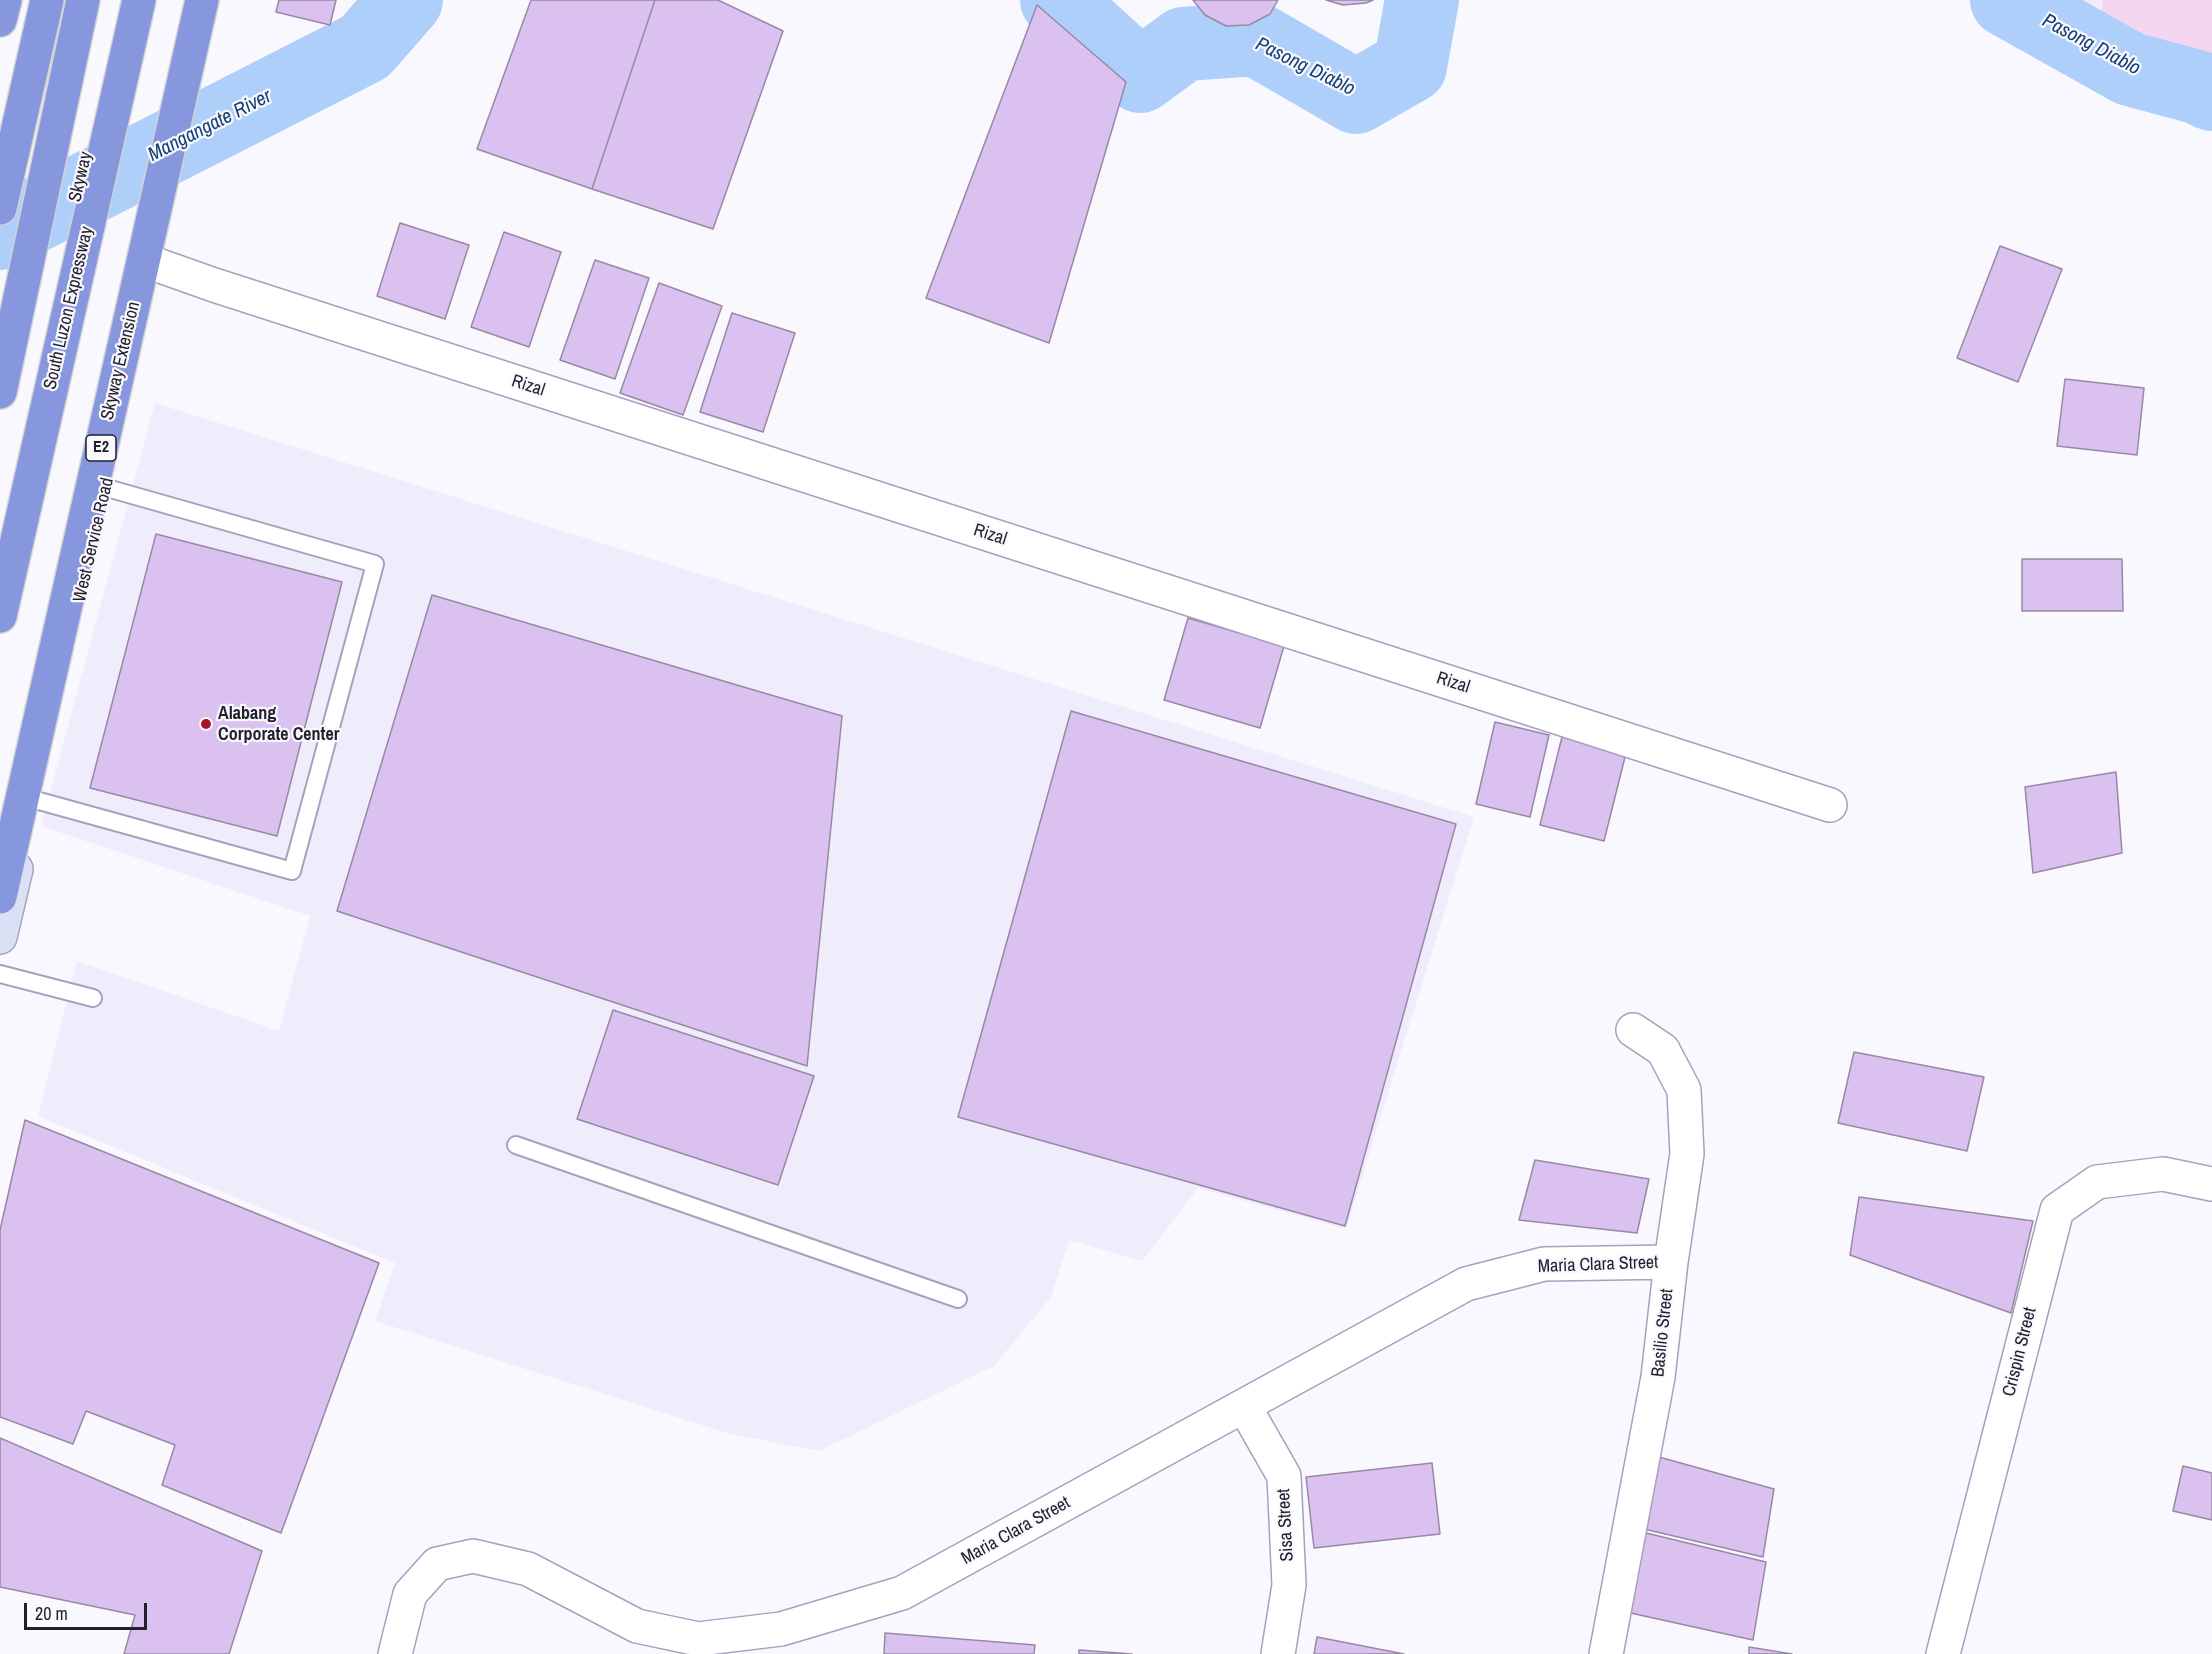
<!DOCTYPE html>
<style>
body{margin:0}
#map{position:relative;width:2212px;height:1654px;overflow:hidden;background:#f9f8fe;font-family:"Archivo Narrow",sans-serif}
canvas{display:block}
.scale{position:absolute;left:24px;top:1603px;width:123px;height:27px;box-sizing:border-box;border:3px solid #211f2a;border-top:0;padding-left:8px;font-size:18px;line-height:21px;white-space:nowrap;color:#211f2a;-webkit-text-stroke:4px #f9f8fe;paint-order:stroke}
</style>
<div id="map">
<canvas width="2212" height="1654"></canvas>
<div class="scale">20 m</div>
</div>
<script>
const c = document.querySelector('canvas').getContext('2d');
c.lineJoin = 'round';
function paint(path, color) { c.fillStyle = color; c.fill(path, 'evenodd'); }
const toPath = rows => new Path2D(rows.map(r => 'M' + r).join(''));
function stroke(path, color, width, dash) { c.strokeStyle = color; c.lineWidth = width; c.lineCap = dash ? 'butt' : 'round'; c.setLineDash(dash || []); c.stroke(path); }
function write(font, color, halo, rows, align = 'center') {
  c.font = font + ' "Archivo Narrow",sans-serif'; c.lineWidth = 4.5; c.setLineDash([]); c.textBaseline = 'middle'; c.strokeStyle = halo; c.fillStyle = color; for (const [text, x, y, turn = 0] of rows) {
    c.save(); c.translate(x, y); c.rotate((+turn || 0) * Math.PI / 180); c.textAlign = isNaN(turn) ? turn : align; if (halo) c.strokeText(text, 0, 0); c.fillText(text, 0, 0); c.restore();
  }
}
const built = toPath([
 [2043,0,2103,0,2098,35],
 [155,403,1474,817,1346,1229,1198,1188,1142,1261,1069,1240,1051,1297,994,1366,819,1451,727,1433,375,1321,395,1263,38,1116,77,961,279,1031,310,916,41,826]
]);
const green = toPath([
 [2103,0,2212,0,2212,78,2098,35]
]);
const river = toPath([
 [1057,0,1140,76,1184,44,1256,39,1356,97,1410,66,1422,0],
 [2007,0,2130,69,2197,87,2212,94],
 [0,233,365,47,406,0]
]);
const building = toPath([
 [279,0,336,0,330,25,276,12,279,0],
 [531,0,655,0,592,189,477,149,531,0],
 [655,0,718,0,783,31,713,229,592,189,655,0],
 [1193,0,1278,0,1270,14,1249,25,1226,26,1205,15,1193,0],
 [1326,0,1373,0,1366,3,1343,5,1326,0],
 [1037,5,1126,82,1049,343,926,298,1037,5],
 [400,223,469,245,445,319,377,296,400,223],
 [504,232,561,252,529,347,471,327,504,232],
 [2000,246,2062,269,2018,382,1957,358,2000,246],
 [595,260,649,278,615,379,560,360,595,260],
 [659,283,722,306,683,415,620,393,659,283],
 [732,313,795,333,763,432,700,412,732,313],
 [2065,379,2144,388,2137,455,2057,446,2065,379],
 [156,534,342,582,277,836,90,788,156,534],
 [2022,559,2122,559,2123,611,2022,611,2022,559],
 [432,595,842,716,807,1066,337,911,432,595],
 [1188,618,1284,646,1260,728,1164,700,1188,618],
 [1071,711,1456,824,1345,1226,958,1117,1071,711],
 [1495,722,1549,735,1530,817,1476,804,1495,722],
 [1562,737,1626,753,1604,841,1540,825,1562,737],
 [2116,772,2122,853,2033,873,2025,787,2116,772],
 [613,1010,814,1076,778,1185,577,1119,613,1010],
 [1854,1052,1984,1077,1967,1151,1838,1123,1854,1052],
 [25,1120,379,1263,281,1533,162,1485,175,1445,86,1411,73,1444,0,1417,0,1230,25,1120],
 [1535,1160,1649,1179,1637,1233,1519,1220,1535,1160],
 [1859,1197,2033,1221,2011,1313,1850,1255,1859,1197],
 [0,1438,262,1551,229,1654,124,1654,135,1615,0,1587,0,1438],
 [1659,1457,1774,1489,1763,1557,1644,1529,1659,1457],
 [1432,1463,1440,1534,1314,1548,1306,1477,1432,1463],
 [2183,1466,2212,1473,2212,1520,2173,1511,2183,1466],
 [1642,1532,1766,1562,1753,1640,1626,1612,1642,1532],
 [885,1633,1035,1645,1034,1654,884,1654,885,1633],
 [1317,1637,1404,1654,1314,1654,1317,1637],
 [1749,1647,1792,1654,1749,1654,1749,1647],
 [1079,1650,1132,1654,1079,1654,1079,1650]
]);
const service = toPath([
 [32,799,292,871,375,564,107,488],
 [0,974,93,998],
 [516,1145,958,1299]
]);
const minor = toPath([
 [152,263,214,285,1830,805],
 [1244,1406,1284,1476,1289,1585,1278,1654],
 [395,1654,410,1594,437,1564,473,1556,528,1569,637,1626,698,1639,781,1629,902,1593,1466,1284,1544,1264,1671,1262],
 [1606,1654,1658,1377,1671,1262,1687,1154,1684,1090,1663,1050,1633,1030],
 [1943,1654,2057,1210,2097,1182,2163,1174,2212,1184]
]);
const secondary = toPath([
 [0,937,16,869]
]);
const motorway = toPath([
 [0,20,5,0],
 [0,208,47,0],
 [0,392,83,0],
 [0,616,139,0],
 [0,897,202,0]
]);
const markers = [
 [206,724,6,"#a91328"]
];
const shields = [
 [101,448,30]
];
const shieldNames = [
 ["E2",101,448]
];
const streetNames = [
 ["Skyway",81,177,-77],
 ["South Luzon Expressway",69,308,-77],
 ["Skyway Extension",121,361,-77],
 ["Rizal",528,386,18],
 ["Rizal",990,535,18],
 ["West Service Road",94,540,-77],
 ["Rizal",1453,683,18],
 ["Maria Clara Street",1598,1265,-2],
 ["Basilio Street",1663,1333,-84],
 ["Crispin Street",2020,1352,-76],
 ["Sisa Street",1286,1525,-93],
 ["Maria Clara Street",1016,1531,-29]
];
const poiNames = [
 ["Alabang",218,714],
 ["Corporate Center",218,735]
];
const waterNames = [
 ["Pasong Diablo",2091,45,28],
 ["Pasong Diablo",1305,67,26],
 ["Mangangate River",210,126,-27]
];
paint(built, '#efedfc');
paint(green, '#f3d7f1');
stroke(river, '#aecffa', 74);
paint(building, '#dbc1f0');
stroke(building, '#9789a3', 1.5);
stroke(service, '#a5a1be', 20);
stroke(minor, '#a5a1be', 36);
stroke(secondary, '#a5a1be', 36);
stroke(motorway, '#d3d2d4', 36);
stroke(service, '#fff', 16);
stroke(minor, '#fff', 33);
stroke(secondary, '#dbe0f5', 33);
stroke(motorway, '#8797dd', 33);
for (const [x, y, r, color] of markers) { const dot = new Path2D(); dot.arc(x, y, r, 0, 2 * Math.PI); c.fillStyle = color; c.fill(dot); stroke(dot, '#f9f8fe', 2); }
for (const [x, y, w] of shields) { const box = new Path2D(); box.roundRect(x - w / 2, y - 13, w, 26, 4.5); c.fillStyle = '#f9f8fe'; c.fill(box); stroke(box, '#211f2a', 1.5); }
write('bold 16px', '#211f2a', null, shieldNames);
write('18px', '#211f2a', '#f9f8fe', streetNames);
write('bold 18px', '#211f2a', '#f9f8fe', poiNames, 'left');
write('italic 20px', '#164073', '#f9f8fe', waterNames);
</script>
